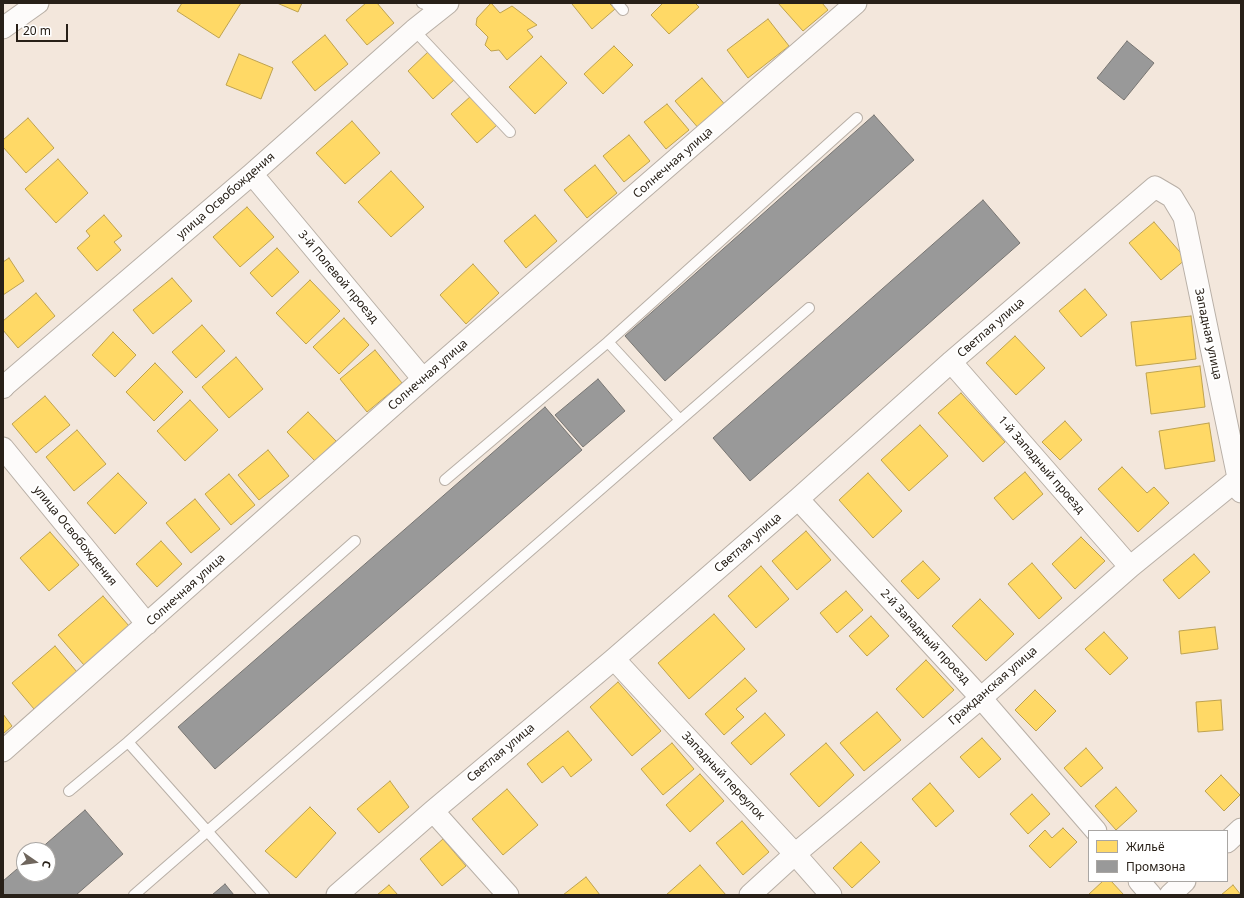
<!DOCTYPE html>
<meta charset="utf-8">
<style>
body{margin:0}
#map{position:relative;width:1244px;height:898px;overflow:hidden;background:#f3e7dc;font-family:"Noto Sans",sans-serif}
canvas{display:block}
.frame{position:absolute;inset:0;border:4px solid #282018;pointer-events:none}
.legend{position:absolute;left:1088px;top:830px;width:140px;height:52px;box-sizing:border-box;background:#fff;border:1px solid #a9a6a3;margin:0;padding:5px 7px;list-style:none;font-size:12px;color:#282018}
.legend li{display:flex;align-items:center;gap:8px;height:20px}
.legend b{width:20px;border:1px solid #a9a6a3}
.north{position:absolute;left:16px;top:842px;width:40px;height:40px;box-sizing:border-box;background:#fff;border:1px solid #a9a6a3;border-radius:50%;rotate:103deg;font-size:11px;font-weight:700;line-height:16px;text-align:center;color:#282018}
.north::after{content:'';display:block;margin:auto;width:14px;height:18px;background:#6f665d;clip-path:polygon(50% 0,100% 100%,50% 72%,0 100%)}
.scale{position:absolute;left:16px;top:24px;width:52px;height:18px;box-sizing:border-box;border:2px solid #282018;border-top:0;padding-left:5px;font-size:12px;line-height:14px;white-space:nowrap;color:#282018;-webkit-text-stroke:3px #fff;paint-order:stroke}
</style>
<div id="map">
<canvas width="1244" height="898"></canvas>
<div class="frame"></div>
<ul class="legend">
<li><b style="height:11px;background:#ffd966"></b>Жильё</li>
<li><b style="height:11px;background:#999"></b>Промзона</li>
</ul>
<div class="north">С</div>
<div class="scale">20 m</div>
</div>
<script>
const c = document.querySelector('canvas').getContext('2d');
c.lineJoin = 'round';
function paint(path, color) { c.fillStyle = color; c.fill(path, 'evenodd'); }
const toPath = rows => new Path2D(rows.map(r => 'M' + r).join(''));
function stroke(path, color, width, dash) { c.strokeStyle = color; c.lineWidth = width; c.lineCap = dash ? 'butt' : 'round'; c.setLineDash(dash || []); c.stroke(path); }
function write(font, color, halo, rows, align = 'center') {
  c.font = font + ' "Noto Sans",sans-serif'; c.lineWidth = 4; c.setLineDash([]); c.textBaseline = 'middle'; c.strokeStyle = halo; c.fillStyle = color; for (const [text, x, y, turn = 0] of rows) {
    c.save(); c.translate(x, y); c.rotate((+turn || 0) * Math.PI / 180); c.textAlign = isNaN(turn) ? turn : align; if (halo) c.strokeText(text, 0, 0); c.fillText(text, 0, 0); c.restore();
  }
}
const homes = toPath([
 [182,3,241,3,219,38,177,11,182,3],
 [277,3,302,3,298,12,277,3],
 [366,3,377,3,394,23,367,45,346,20,366,3],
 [491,3,500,13,512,6,537,25,527,30,533,37,507,60,499,50,491,51,485,45,488,37,476,25,477,18,491,3],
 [574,3,609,3,615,9,592,29,572,4,574,3],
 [663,3,695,3,699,7,669,34,651,15,663,3],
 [778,3,822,3,828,10,803,31,778,3],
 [768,19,789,46,748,78,727,50,768,19],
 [325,35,348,64,315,91,292,62,325,35],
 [614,46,633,65,603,94,584,74,614,46],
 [429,51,455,79,433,99,408,71,429,51],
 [239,54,273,68,261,99,226,85,239,54],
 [541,56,567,83,535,114,509,87,541,56],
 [702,78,727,107,700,130,675,101,702,78],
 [471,96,497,125,477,143,451,114,471,96],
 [667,104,689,130,666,149,644,122,667,104],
 [28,118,54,148,26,173,3,147,3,140,28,118],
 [352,121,380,153,345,184,316,153,352,121],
 [629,135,650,161,624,182,603,156,629,135],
 [58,159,88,193,56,223,25,189,58,159],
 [595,165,617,193,587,218,564,190,595,165],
 [391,171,424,207,391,237,358,202,391,171],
 [247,207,274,237,240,267,213,237,247,207],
 [104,215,122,236,114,242,121,250,97,271,77,248,90,236,86,231,104,215],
 [535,215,557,241,526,268,504,241,535,215],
 [1154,222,1186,259,1161,280,1129,243,1154,222],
 [277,248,299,272,272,297,250,273,277,248],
 [9,258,24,281,3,295,3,262,9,258],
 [473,264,499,293,466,324,440,295,473,264],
 [172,278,192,301,153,334,133,310,172,278],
 [310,280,340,311,306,344,276,313,310,280],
 [1085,289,1107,315,1081,337,1059,311,1085,289],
 [36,293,55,316,18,348,3,330,3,321,36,293],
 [1191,316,1196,359,1136,366,1131,322,1191,316],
 [344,318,369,345,339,374,313,347,344,318],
 [202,325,225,351,196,378,172,352,202,325],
 [113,332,136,355,115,377,92,355,113,332],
 [1015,336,1045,368,1016,395,986,363,1015,336],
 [375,350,402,383,367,412,340,379,375,350],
 [236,357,263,389,229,418,202,387,236,357],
 [155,363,183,392,154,421,126,392,155,363],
 [1200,366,1205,407,1151,414,1146,373,1200,366],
 [961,393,1005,442,983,462,938,413,961,393],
 [45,396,70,425,36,453,12,424,45,396],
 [190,400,218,430,185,461,157,431,190,400],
 [308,412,336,441,315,461,287,432,308,412],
 [1065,421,1082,440,1060,460,1042,442,1065,421],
 [1209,423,1215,461,1165,469,1159,431,1209,423],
 [920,425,948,456,909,491,881,460,920,425],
 [77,430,106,464,74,491,46,457,77,430],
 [268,450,289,476,259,500,238,475,268,450],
 [1122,467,1147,493,1154,487,1169,503,1138,532,1098,489,1122,467],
 [1025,472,1043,494,1013,520,994,498,1025,472],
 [118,473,147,503,115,534,87,503,118,473],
 [868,473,902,511,873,538,839,500,868,473],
 [229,474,255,505,231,525,205,494,229,474],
 [195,499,220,529,191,553,166,523,195,499],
 [806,531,831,560,797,590,772,561,806,531],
 [50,532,79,565,49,591,20,558,50,532],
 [1081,537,1105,561,1075,589,1052,564,1081,537],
 [161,541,182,564,157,587,136,564,161,541],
 [1194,554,1210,572,1179,599,1163,580,1194,554],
 [923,561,940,579,918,599,901,581,923,561],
 [1032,563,1062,598,1039,619,1008,584,1032,563],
 [761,566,789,599,756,628,728,596,761,566],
 [846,591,863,610,837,633,820,613,846,591],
 [103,596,129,626,84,665,58,635,103,596],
 [980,599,1014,634,986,661,952,626,980,599],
 [714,614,745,649,689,699,658,663,714,614],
 [871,616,889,636,867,656,849,636,871,616],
 [1215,627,1218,649,1181,654,1179,631,1215,627],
 [1104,632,1128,658,1110,675,1085,649,1104,632],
 [55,646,77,672,34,709,12,683,55,646],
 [926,660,954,690,923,718,896,689,926,660],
 [745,678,757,691,736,709,744,717,724,735,705,714,745,678],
 [618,682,661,731,632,756,590,707,618,682],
 [1035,690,1056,711,1036,731,1015,710,1035,690],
 [1221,700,1223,730,1198,732,1196,702,1221,700],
 [877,712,901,740,864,771,840,743,877,712],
 [765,713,785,735,751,765,731,743,765,713],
 [3,714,12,726,3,734,3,714],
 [568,731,592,760,571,777,563,766,542,783,527,764,568,731],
 [982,738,1001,759,979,778,960,757,982,738],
 [672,743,694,769,663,795,641,769,672,743],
 [826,743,854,775,819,807,790,774,826,743],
 [1086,748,1103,768,1081,787,1064,768,1086,748],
 [700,774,724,801,690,832,666,805,700,774],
 [1221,775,1240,795,1224,811,1205,791,1221,775],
 [390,781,409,807,379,833,357,809,390,781],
 [930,783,954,811,936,827,912,799,930,783],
 [1116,787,1137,811,1116,830,1095,806,1116,787],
 [507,789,538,825,503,855,472,819,507,789],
 [1032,794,1050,814,1028,834,1010,814,1032,794],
 [310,807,336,833,296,878,265,851,310,807],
 [742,821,769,852,743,875,716,843,742,821],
 [1063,828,1077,842,1050,868,1029,846,1045,830,1052,838,1063,828],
 [443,839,466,866,442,886,420,859,443,839],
 [861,842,880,862,852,888,833,868,861,842],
 [700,865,726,895,666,895,700,865],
 [586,877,600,895,563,895,586,877],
 [1103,881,1111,881,1124,895,1088,895,1103,881],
 [389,885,398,895,377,895,389,885],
 [1233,885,1241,895,1221,895,1233,885]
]);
const industry = toPath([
 [1127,41,1154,63,1124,100,1097,78,1127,41],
 [874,115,914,160,665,381,625,336,874,115],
 [983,200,1020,243,750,481,713,438,983,200],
 [598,379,625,411,583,447,555,415,598,379],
 [545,407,582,450,215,769,178,727,545,407],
 [85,810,123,854,76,895,3,895,3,881,24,863,24,874,48,874,48,850,39,850,85,810],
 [225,884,234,895,212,895,225,884]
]);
const lane = toPath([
 [422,3,440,10],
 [617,3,623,10],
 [414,30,510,132],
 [608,342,857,118],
 [445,480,608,342,680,420],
 [69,791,128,742],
 [134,895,809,308],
 [264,895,128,742,355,541]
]);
const street = toPath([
 [3,28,38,3],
 [252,174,423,379],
 [951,362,1130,567],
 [3,387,252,174,414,30,448,3],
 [3,448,147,624],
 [798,499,981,698,1096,831],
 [614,659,795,854,831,895],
 [3,751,423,379,856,3],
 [433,811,508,895],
 [1227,842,1241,829],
 [1139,881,1151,895],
 [337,895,433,811,614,659,798,499,951,362,1155,187,1172,197,1184,217,1241,492],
 [750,895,795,854,981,698,1130,567,1238,479],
 [1170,895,1185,881]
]);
const secondary = toPath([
 [3,386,3,387]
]);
const streetNames = [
 ["Солнечная улица",673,163,-41],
 ["улица Освобождения",226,196,-41],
 ["3-й Полевой проезд",338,277,50],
 ["Светлая улица",991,328,-41],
 ["Западная улица",1208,334,78],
 ["Солнечная улица",428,375,-41],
 ["1-й Западный проезд",1041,465,49],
 ["улица Освобождения",75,536,51],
 ["Светлая улица",748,543,-41],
 ["Солнечная улица",186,590,-42],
 ["2-й Западный проезд",925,637,47],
 ["Гражданская улица",993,686,-41],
 ["Светлая улица",501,753,-40],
 ["Западный переулок",723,776,47]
];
paint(homes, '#ffd966');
stroke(homes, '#bea24f', 1);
paint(industry, '#999');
stroke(industry, '#777572', 1);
stroke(lane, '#b8afa6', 12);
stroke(street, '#b8afa6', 23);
stroke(secondary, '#b8afa6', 24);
stroke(lane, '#fdfbfa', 10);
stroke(street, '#fdfbfa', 21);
stroke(secondary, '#fdfbfa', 22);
write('12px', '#282018', '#fff', streetNames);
</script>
